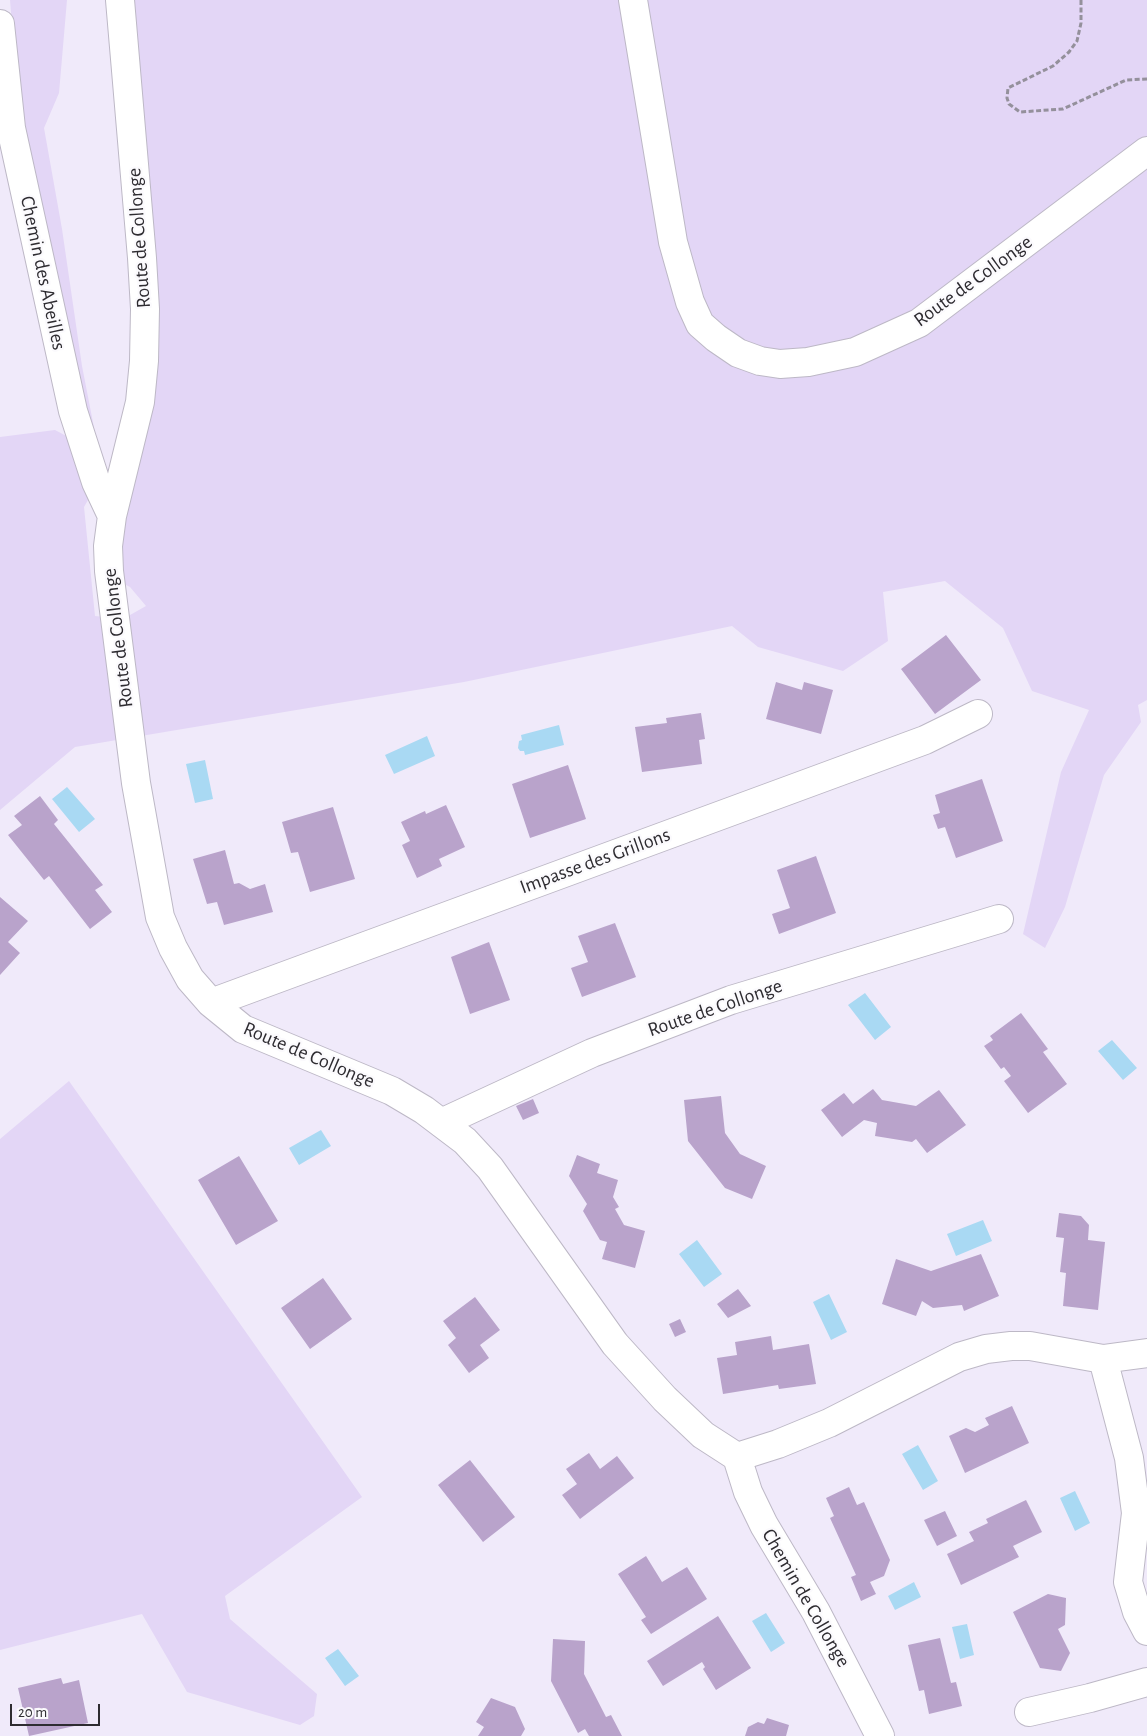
<!DOCTYPE html>
<style>
body{margin:0}
#map{position:relative;width:1147px;height:1736px;overflow:hidden;background:#f0eafa;font-family:"Alegreya Sans",sans-serif}
canvas{display:block}
.scale{position:absolute;left:10px;top:1704px;width:90px;height:22px;box-sizing:border-box;border:2px solid #2e2c31;border-top:0;padding-left:6px;font-size:15px;line-height:18px;white-space:nowrap;color:#2e2c31;-webkit-text-stroke:4px #fbfafd;paint-order:stroke}
</style>
<div id="map">
<canvas width="1147" height="1736"></canvas>
<div class="scale">20 m</div>
</div>
<script>
const c = document.querySelector('canvas').getContext('2d');
c.lineJoin = 'round';
function paint(path, color) { c.fillStyle = color; c.fill(path, 'evenodd'); }
const toPath = rows => new Path2D(rows.map(r => 'M' + r).join(''));
function stroke(path, color, width, dash) { c.strokeStyle = color; c.lineWidth = width; c.lineCap = dash ? 'butt' : 'round'; c.setLineDash(dash || []); c.stroke(path); }
function write(font, color, halo, rows, align = 'center') {
  c.font = font + ' "Alegreya Sans",sans-serif'; c.lineWidth = 4.5; c.setLineDash([]); c.textBaseline = 'middle'; c.strokeStyle = halo; c.fillStyle = color; for (const [text, x, y, turn = 0] of rows) {
    c.save(); c.translate(x, y); c.rotate((+turn || 0) * Math.PI / 180); c.textAlign = isNaN(turn) ? turn : align; if (halo) c.strokeText(text, 0, 0); c.fillText(text, 0, 0); c.restore();
  }
}
const green = toPath([
 [10,0,67,0,59,93,44,128,62,229,82,366,103,474,84,507,95,616,123,619,146,606,130,587,120,582,120,548,140,445,129,0,1147,0,1147,700,1138,705,1141,722,1104,775,1065,907,1045,948,1023,934,1061,772,1089,710,1032,691,1003,628,945,581,883,592,888,641,843,671,758,647,732,626,464,682,75,747,0,810,0,437,55,430,89,448,20,123],
 [69,1081,362,1497,225,1596,230,1619,317,1694,314,1716,300,1725,187,1692,142,1614,0,1650,0,1139]
]);
const water = toPath([
 [559,725,564,745,525,755,524,751,520,751,518,748,519,741,522,740,521,735],
 [427,736,435,756,394,774,385,755],
 [205,760,213,799,195,803,186,764],
 [67,787,95,819,79,832,52,799],
 [865,993,891,1027,875,1040,848,1005],
 [1112,1040,1137,1068,1123,1080,1098,1051],
 [321,1130,331,1146,299,1165,289,1148],
 [983,1220,992,1241,956,1256,947,1234],
 [697,1240,722,1274,704,1287,679,1254],
 [829,1294,847,1332,831,1340,813,1302],
 [918,1445,938,1481,923,1490,902,1454],
 [1075,1491,1090,1523,1075,1531,1060,1498],
 [914,1582,921,1597,895,1610,888,1596],
 [766,1613,785,1643,771,1652,752,1621],
 [967,1624,974,1655,960,1659,952,1627],
 [338,1649,359,1676,345,1686,325,1658]
]);
const building = toPath([
 [946,635,981,680,935,714,901,669],
 [776,682,802,690,804,682,833,690,821,734,766,719],
 [701,713,705,739,699,740,702,764,642,772,635,727,667,723,666,718],
 [568,765,586,819,530,838,512,784],
 [982,779,1003,841,956,858,945,827,938,829,933,815,940,813,935,795],
 [40,796,58,820,54,824,103,885,95,890,112,912,90,929,49,876,44,880,8,835,22,825,14,816],
 [446,805,465,847,439,859,442,866,417,878,402,845,410,841,401,822,425,811,426,814],
 [333,807,355,879,310,892,298,852,291,853,282,822],
 [225,850,234,884,239,883,250,889,265,884,273,912,224,925,217,902,207,904,193,859],
 [816,856,836,913,779,934,772,914,790,908,777,870],
 [0,897,28,921,8,942,20,953,0,975],
 [615,923,636,977,582,997,571,968,588,962,578,936],
 [489,942,510,1000,470,1014,451,957],
 [1021,1013,1048,1049,1043,1052,1067,1084,1028,1113,1004,1081,1011,1076,1004,1067,1001,1069,984,1046,993,1040,990,1036],
 [873,1089,882,1100,916,1106,939,1090,966,1125,927,1153,916,1139,912,1142,875,1136,877,1123,864,1120,842,1137,821,1110,844,1093,853,1104],
 [721,1096,725,1133,740,1154,766,1166,752,1199,725,1188,688,1141,684,1100],
 [533,1099,539,1113,523,1120,516,1106],
 [577,1155,600,1164,597,1173,618,1180,613,1197,619,1207,615,1209,624,1225,645,1231,635,1268,602,1259,607,1242,600,1240,583,1211,587,1204,569,1176],
 [239,1156,278,1221,236,1245,198,1180],
 [1059,1213,1081,1216,1089,1225,1088,1240,1105,1242,1098,1310,1063,1306,1066,1273,1060,1272,1064,1238,1056,1237],
 [981,1254,999,1296,964,1311,962,1305,933,1308,922,1301,916,1316,882,1304,896,1259,931,1271],
 [323,1278,352,1319,310,1349,281,1308],
 [738,1289,751,1306,728,1318,717,1304],
 [475,1297,500,1330,480,1345,489,1358,469,1373,448,1345,456,1338,443,1321],
 [680,1319,686,1332,675,1337,669,1324],
 [771,1336,773,1350,809,1344,816,1384,779,1389,778,1385,723,1394,717,1358,737,1355,735,1342],
 [1012,1406,1029,1443,965,1473,949,1436,966,1428,975,1432,989,1425,985,1418],
 [589,1453,600,1469,617,1456,634,1478,580,1519,562,1495,577,1484,566,1469],
 [470,1460,515,1517,483,1542,438,1485],
 [849,1487,857,1505,864,1502,890,1560,884,1576,870,1582,876,1594,861,1601,851,1577,856,1575,830,1518,834,1516,826,1498],
 [1026,1500,1042,1532,1013,1546,1019,1557,961,1585,947,1554,974,1541,969,1532,988,1523,986,1519],
 [945,1511,957,1536,937,1546,924,1520],
 [646,1556,662,1582,687,1567,707,1599,651,1634,641,1620,646,1617,618,1574],
 [1048,1594,1066,1598,1065,1625,1058,1629,1070,1653,1061,1671,1040,1668,1013,1612],
 [718,1616,751,1668,716,1690,703,1669,705,1667,702,1662,663,1686,647,1661],
 [940,1638,951,1683,956,1682,962,1706,929,1714,924,1690,919,1691,908,1645],
 [553,1639,585,1641,584,1674,606,1717,611,1715,622,1736,589,1736,585,1729,578,1733,551,1681],
 [61,1678,63,1684,79,1680,88,1723,29,1736,18,1688],
 [491,1698,515,1707,525,1729,521,1736,478,1736,484,1727,476,1722],
 [767,1718,789,1725,786,1736,745,1736,748,1727,758,1722,764,1724]
]);
const path = toPath([
 [1081,0,1081,23,1077,41,1069,52,1053,66,1008,88,1007,98,1009,104,1020,112,1063,109,1126,80,1147,79]
]);
const minor = toPath([
 [120,0,142,258,145,309,144,361,140,402,112,516,108,546,109,571,136,783,160,917,173,948,190,979,211,1003,243,1029,392,1091,424,1110,465,1141,490,1168,615,1344,665,1399,703,1435,737,1457],
 [633,0,673,242,690,302,700,324,716,338,738,353,760,361,780,364,808,362,855,352,919,323,1147,151],
 [0,24,11,128,73,411,96,482,112,516],
 [211,1003,925,740,978,714],
 [441,1123,592,1053,731,1000,999,919],
 [1103,1359,1129,1458,1136,1513,1128,1582,1137,1612,1147,1631],
 [737,1457,778,1444,829,1423,959,1357,986,1349,1011,1346,1030,1346,1103,1359,1147,1353],
 [737,1457,748,1492,764,1525,816,1612,880,1736],
 [1029,1712,1090,1698,1147,1682]
]);
const streetNames = [
 ["Route de Collonge",139,238,-94],
 ["Chemin des Abeilles",43,273,78],
 ["Route de Collonge",973,281,-36],
 ["Route de Collonge",118,638,-97],
 ["Impasse des Grillons",595,861,-20],
 ["Route de Collonge",715,1008,-19],
 ["Route de Collonge",309,1055,23],
 ["Chemin de Collonge",806,1598,60]
];
paint(green, '#e3d6f6');
paint(water, '#a9d9f3');
paint(building, '#b9a3cb');
stroke(minor, '#bdb8c6', 30);
stroke(path, '#94909b', 3, [5, 2.5]);
stroke(minor, '#fff', 28);
write('20px', '#2e2c31', '#fbfafd', streetNames);
</script>
